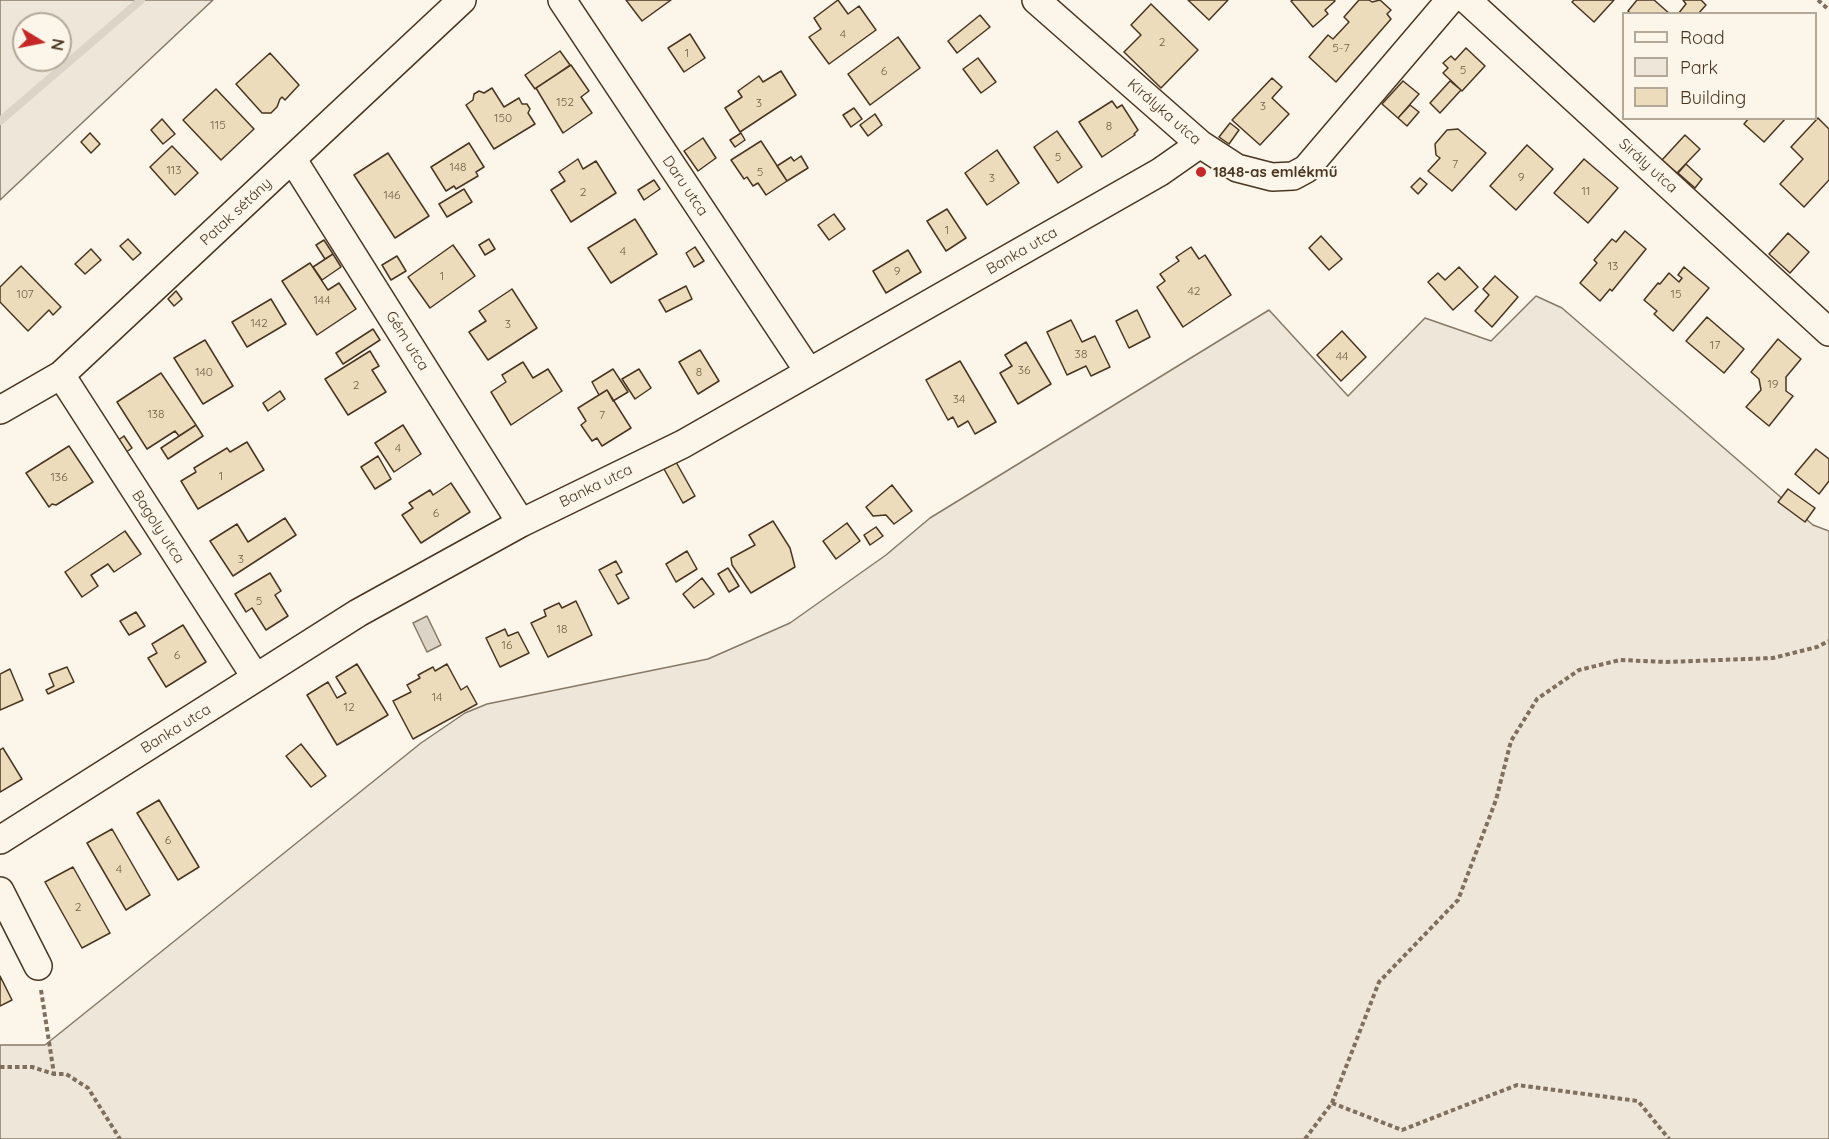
<!DOCTYPE html>
<meta charset="utf-8">
<style>
body{margin:0}
#map{position:relative;width:1829px;height:1139px;overflow:hidden;background:#fbf6e9;font-family:Quicksand,sans-serif}
canvas{display:block}
.legend{position:absolute;left:1622px;top:12px;width:195px;height:108px;box-sizing:border-box;background:#fbf6e9;border:2px solid #b4a999;margin:0;padding:8px 10px;list-style:none;font-size:18px;color:#4a3520}
.legend li{display:flex;align-items:center;gap:12px;height:30px}
.legend b{width:30px;border:2px solid #b4a999}
.north{position:absolute;left:12px;top:12px;width:60px;height:60px;box-sizing:border-box;background:#fbf6e9;border:2px solid #b4a999;border-radius:50%;rotate:100deg;font-size:16px;font-weight:700;line-height:24px;text-align:center;color:#4a3520}
.north::after{content:'';display:block;margin:auto;width:21px;height:27px;background:#c62828;clip-path:polygon(50% 0,100% 100%,50% 72%,0 100%)}
</style>
<div id="map">
<canvas width="1829" height="1139"></canvas>
<ul class="legend">
<li><b style="height:8px;background:#fbf6e9"></b>Road</li>
<li><b style="height:16px;background:#ede6d9"></b>Park</li>
<li><b style="height:16px;background:#ecdcbc"></b>Building</li>
</ul>
<div class="north">N</div>
</div>
<script>
const c = document.querySelector('canvas').getContext('2d');
c.lineJoin = 'round';
function paint(path, color) { c.fillStyle = color; c.fill(path, 'evenodd'); }
const toPath = rows => new Path2D(rows.map(r => 'M' + r).join(''));
function stroke(path, color, width, dash) { c.strokeStyle = color; c.lineWidth = width; c.lineCap = dash ? 'butt' : 'round'; c.setLineDash(dash || []); c.stroke(path); }
function write(font, color, halo, rows, align = 'center') {
  c.font = font + ' Quicksand,sans-serif'; c.lineWidth = 4.5; c.setLineDash([]); c.textBaseline = 'middle'; c.strokeStyle = halo; c.fillStyle = color; for (const [text, x, y, turn = 0] of rows) {
    c.save(); c.translate(x, y); c.rotate((+turn || 0) * Math.PI / 180); c.textAlign = isNaN(turn) ? turn : align; if (halo) c.strokeText(text, 0, 0); c.fillText(text, 0, 0); c.restore();
  }
}
const green = toPath([
 [0,0,213,0,0,200,0,0],
 [24,24,60,24,60,60,24,60,24,24],
 [1536,296,1562,308,1813,525,1829,531,1829,1139,0,1139,0,1045,45,1045,421,743,465,713,487,704,708,659,790,623,886,555,930,518,1269,310,1348,396,1425,318,1491,341,1536,296]
]);
const water = toPath([
 [427,616,441,645,427,652,413,623,427,616]
]);
const stream = toPath([
 [0,121,141,0]
]);
const building = toPath([
 [626,0,671,0,642,21,626,0],
 [838,0,848,14,859,6,876,30,829,64,809,37,821,29,814,18,838,0],
 [1188,0,1228,0,1209,20,1188,0],
 [1293,0,1334,0,1335,1,1325,10,1328,14,1313,27,1291,1,1293,0],
 [1359,0,1369,0,1372,2,1380,0,1391,10,1387,14,1391,19,1336,82,1309,57,1328,35,1333,39,1349,22,1344,17,1359,0],
 [1574,0,1614,0,1594,22,1572,2,1574,0],
 [1637,0,1654,0,1670,14,1631,14,1628,11,1637,0],
 [1683,0,1701,0,1706,5,1698,14,1678,14,1686,4,1683,0],
 [1151,4,1198,50,1161,88,1124,52,1141,35,1131,25,1151,4],
 [980,15,990,27,957,53,948,41,980,15],
 [690,34,705,58,684,72,668,48,690,34],
 [898,37,920,68,870,105,848,74,898,37],
 [1466,48,1485,66,1462,91,1443,73,1448,68,1443,63,1451,56,1455,60,1466,48],
 [560,51,570,65,535,89,525,75,560,51],
 [270,53,299,85,285,100,282,97,280,99,277,107,271,113,262,113,236,84,270,53],
 [978,58,996,82,981,93,963,69,978,58],
 [571,65,589,91,581,97,592,113,563,133,536,88,571,65],
 [781,71,796,95,740,132,725,108,742,97,738,91,759,76,763,82,781,71],
 [1272,78,1282,87,1272,98,1289,114,1260,145,1232,120,1272,78],
 [1403,81,1419,94,1398,118,1382,104,1403,81],
 [1450,81,1461,90,1440,113,1430,103,1450,81],
 [492,88,504,107,519,98,522,104,527,104,530,109,528,113,535,124,494,149,466,105,473,100,474,94,479,91,484,93,492,88],
 [216,89,254,129,221,160,183,120,216,89],
 [1112,101,1117,108,1122,105,1138,130,1134,134,1135,135,1102,157,1079,122,1112,101],
 [1410,105,1419,112,1407,126,1398,118,1410,105],
 [854,108,862,119,851,127,843,115,854,108],
 [875,114,882,125,868,136,860,125,875,114],
 [1749,118,1786,118,1764,142,1744,124,1749,118],
 [1818,118,1829,129,1829,180,1804,207,1780,184,1803,159,1791,147,1818,118],
 [162,119,175,134,163,144,151,130,162,119],
 [1230,123,1239,130,1229,144,1219,137,1230,123],
 [1458,129,1486,153,1452,191,1428,171,1440,158,1436,155,1435,144,1447,130,1458,129],
 [1057,131,1082,167,1058,183,1034,147,1057,131],
 [90,133,100,144,91,153,81,142,90,133],
 [741,133,745,140,735,147,730,140,741,133],
 [1685,135,1700,149,1677,173,1662,160,1685,135],
 [703,138,716,158,698,171,684,151,703,138],
 [761,141,787,181,766,195,758,183,753,186,747,177,744,179,731,160,761,141],
 [469,143,484,167,476,172,478,176,456,189,454,186,446,191,431,167,469,143],
 [1527,145,1553,169,1516,210,1490,186,1527,145],
 [172,146,198,173,175,195,150,167,172,146],
 [997,150,1019,183,987,205,965,173,997,150],
 [388,153,429,216,395,238,354,175,388,153],
 [801,156,808,168,787,181,777,166,791,157,794,161,801,156],
 [578,159,583,169,596,161,616,193,571,222,551,190,565,181,559,172,578,159],
 [1584,159,1618,188,1588,223,1554,193,1584,159],
 [1686,164,1702,179,1695,188,1678,173,1686,164],
 [1420,178,1427,184,1418,194,1411,187,1420,178],
 [654,180,660,189,644,200,638,190,654,180],
 [464,189,472,202,447,217,439,204,464,189],
 [947,209,966,238,946,251,927,221,947,209],
 [834,214,845,229,829,240,818,225,834,214],
 [635,219,657,254,611,283,588,248,635,219],
 [1625,231,1646,249,1612,291,1610,289,1600,301,1580,283,1597,263,1594,260,1612,239,1616,242,1625,231],
 [1788,233,1809,252,1790,273,1769,254,1788,233],
 [1321,236,1342,259,1329,270,1309,248,1321,236],
 [128,239,141,253,133,260,120,246,128,239],
 [489,239,495,249,485,255,479,245,489,239],
 [324,240,333,254,325,259,316,245,324,240],
 [453,245,475,276,430,308,408,277,453,245],
 [695,247,704,261,694,267,686,253,695,247],
 [1191,247,1199,259,1205,255,1231,295,1183,327,1157,287,1165,281,1160,274,1179,261,1176,257,1191,247],
 [91,249,101,260,85,274,75,264,91,249],
 [908,250,921,272,886,293,873,271,908,250],
 [333,254,341,267,322,280,313,267,333,254],
 [397,256,406,271,391,280,382,265,397,256],
 [310,263,328,290,339,283,356,309,317,335,282,281,310,263],
 [21,266,61,307,53,315,49,310,28,331,0,302,0,287,21,266],
 [1459,267,1478,287,1453,310,1428,282,1438,273,1445,280,1459,267],
 [1684,267,1709,288,1673,331,1654,314,1657,311,1644,300,1658,283,1660,284,1669,273,1679,282,1682,278,1678,275,1684,267],
 [1495,276,1518,297,1492,327,1475,311,1489,295,1483,289,1495,276],
 [686,286,692,299,666,312,659,300,686,286],
 [512,289,537,328,488,360,469,332,486,321,479,311,512,289],
 [176,291,182,299,174,306,168,299,176,291],
 [271,299,286,324,247,347,232,322,271,299],
 [1137,310,1150,337,1129,348,1116,321,1137,310],
 [1707,317,1744,349,1724,373,1686,341,1707,317],
 [1071,320,1082,342,1095,336,1110,367,1091,376,1086,366,1067,375,1047,332,1071,320],
 [373,329,380,340,343,364,336,353,373,329],
 [1342,331,1366,357,1341,381,1317,355,1342,331],
 [1778,339,1801,359,1786,377,1786,391,1793,396,1769,426,1746,407,1761,390,1759,379,1751,372,1778,339],
 [205,340,233,386,203,404,174,358,205,340],
 [1026,342,1051,384,1018,404,1000,373,1012,366,1005,355,1026,342],
 [700,350,719,381,698,394,679,362,700,350],
 [370,351,379,366,372,370,386,392,348,415,325,379,370,351],
 [960,361,996,422,975,434,968,421,958,427,953,417,948,420,926,380,960,361],
 [523,362,533,378,548,369,562,391,511,425,491,392,506,382,502,375,523,362],
 [613,369,628,392,613,401,607,390,599,395,592,382,613,369],
 [639,369,651,388,635,399,622,379,639,369],
 [161,373,196,425,179,436,175,431,147,449,117,402,161,373],
 [607,390,631,428,602,446,597,438,592,441,581,425,586,421,578,408,607,390],
 [280,391,285,399,268,411,263,403,280,391],
 [196,425,203,436,168,459,161,448,196,425],
 [403,425,421,454,394,472,375,443,403,425],
 [124,436,132,448,125,453,117,441,124,436],
 [247,442,264,470,198,509,181,481,196,472,194,468,227,448,230,452,247,442],
 [69,446,93,482,56,505,52,504,49,507,26,473,69,446],
 [1816,449,1829,459,1829,481,1819,494,1795,474,1816,449],
 [378,456,391,479,375,489,361,467,378,456],
 [676,462,695,496,683,503,664,469,676,462],
 [451,483,470,512,421,543,402,515,413,508,409,503,430,490,433,495,451,483],
 [892,485,912,511,894,524,886,515,873,516,866,507,892,485],
 [1788,489,1815,508,1805,522,1778,502,1788,489],
 [285,518,296,535,233,576,210,541,237,524,248,542,285,518],
 [773,521,790,548,795,567,751,593,732,565,731,558,755,545,749,535,773,521],
 [847,523,860,541,836,559,823,541,847,523],
 [876,527,883,536,870,545,864,535,876,527],
 [125,531,141,554,114,572,108,564,91,575,98,586,82,597,65,572,125,531],
 [687,551,697,569,676,582,666,564,687,551],
 [616,561,622,572,616,575,629,598,618,604,599,570,616,561],
 [728,568,739,586,729,592,718,574,728,568],
 [270,573,281,591,275,595,288,616,266,630,252,608,246,612,235,594,270,573],
 [702,578,714,594,694,608,683,594,702,578],
 [576,601,592,635,548,657,531,623,546,616,544,610,559,603,562,608,576,601],
 [136,612,145,626,129,635,120,621,136,612],
 [183,625,206,662,166,687,148,658,157,653,152,644,183,625],
 [505,629,508,636,518,632,529,653,500,667,486,638,505,629],
 [357,664,388,715,337,745,307,695,328,682,337,698,346,693,336,677,357,664],
 [447,664,461,690,467,686,477,704,413,739,393,701,411,692,407,685,420,678,418,675,433,667,435,671,447,664],
 [67,667,74,682,48,694,46,690,54,686,49,674,67,667],
 [10,669,23,700,0,710,0,674,10,669],
 [301,744,326,776,311,787,286,756,301,744],
 [3,748,22,779,0,792,0,750,3,748],
 [159,800,199,867,178,880,137,813,159,800],
 [112,829,150,895,126,910,87,843,112,829],
 [73,867,110,933,82,948,45,882,73,867],
 [0,976,12,1000,0,1006,0,976]
]);
const path = toPath([
 [1818,0,1829,10],
 [41,990,54,1074,66,1074,88,1088,120,1139],
 [0,1067,32,1067,54,1074],
 [1332,1103,1402,1130,1517,1085,1638,1101,1669,1139],
 [1305,1139,1332,1103,1379,982,1458,900,1496,800,1511,741,1537,699,1579,670,1620,660,1666,662,1773,658,1817,647,1829,641]
]);
const minor = toPath([
 [562,0,809,372],
 [1036,0,1200,144,1237,168,1272,177,1293,176,1306,169,1450,0],
 [1467,0,1829,332],
 [293,160,521,523],
 [61,375,256,678],
 [0,410,61,375,462,0],
 [0,840,358,613,521,523,683,444,1160,172,1200,144],
 [0,891,38,966]
]);
const markers = [
 [1201,172,6,"#c62828"]
];
const numberNames = [
 ["4",843,34],
 ["2",1162,42],
 ["5-7",1341,48],
 ["1",687,53],
 ["5",1463,70],
 ["6",884,71],
 ["152",565,102],
 ["3",759,103],
 ["3",1263,106],
 ["150",503,118],
 ["115",218,125],
 ["8",1109,126],
 ["5",1058,157],
 ["7",1455,164],
 ["148",458,167],
 ["113",174,170],
 ["5",760,172],
 ["9",1521,177],
 ["3",992,178],
 ["11",1586,191],
 ["2",583,192],
 ["146",392,195],
 ["1",947,230],
 ["4",623,251],
 ["13",1613,266],
 ["9",897,271],
 ["1",442,276],
 ["42",1194,291],
 ["107",25,294],
 ["15",1676,294],
 ["144",322,300],
 ["142",259,323],
 ["3",508,324],
 ["17",1715,345],
 ["38",1081,354],
 ["44",1342,356],
 ["36",1024,370],
 ["140",204,372],
 ["8",699,372],
 ["19",1773,384],
 ["2",356,385],
 ["34",959,399],
 ["138",156,414],
 ["7",602,415],
 ["4",398,448],
 ["1",221,476],
 ["136",59,477],
 ["6",436,513],
 ["3",241,559],
 ["5",259,601],
 ["18",562,629],
 ["16",507,645],
 ["6",177,655],
 ["14",437,697],
 ["12",349,707],
 ["6",168,840],
 ["4",119,869],
 ["2",78,907]
];
const streetNames = [
 ["Királyka utca",1164,112,41],
 ["Sirály utca",1648,166,42],
 ["Daru utca",685,186,56],
 ["Patak sétány",236,212,-43],
 ["Banka utca",1022,251,-30],
 ["Gém utca",407,341,58],
 ["Banka utca",596,486,-26],
 ["Bagoly utca",158,527,57],
 ["Banka utca",176,729,-32]
];
const poiNames = [
 ["1848-as emlékmű",1213,172]
];
paint(green, '#ede6d9');
stroke(green, '#887966', 1.5);
paint(water, '#dcd4c6');
stroke(water, '#887966', 1.5);
stroke(stream, '#dcd4c6', 8);
paint(building, '#ecdcbc');
stroke(building, '#4a3520', 1.5);
stroke(minor, '#4a3520', 30);
stroke(path, '#7f6f5c', 4, [4.5, 3]);
stroke(minor, '#fbf6e9', 27);
for (const [x, y, r, color] of markers) { const dot = new Path2D(); dot.arc(x, y, r, 0, 2 * Math.PI); c.fillStyle = color; c.fill(dot); stroke(dot, '#fbf6e9', 2); }
write('12px', '#725f47', null, numberNames);
write('15px', '#4a3520', '#fbf6e9', streetNames);
write('bold 15px', '#4a3520', '#fbf6e9', poiNames, 'left');
</script>
